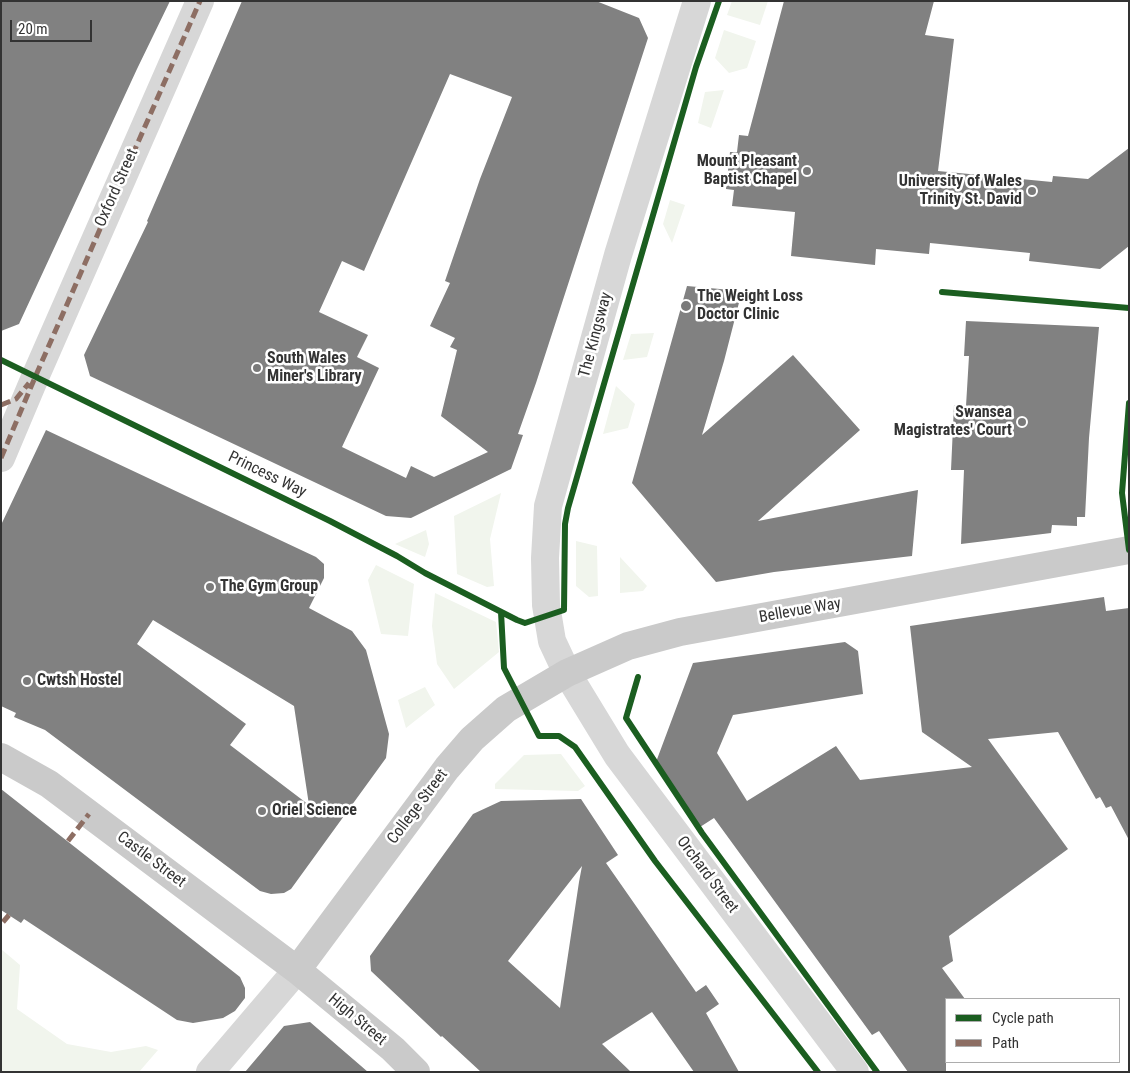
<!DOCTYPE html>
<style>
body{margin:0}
#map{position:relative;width:1130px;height:1073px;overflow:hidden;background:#fff;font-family:"Roboto Condensed",sans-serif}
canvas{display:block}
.frame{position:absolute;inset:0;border:2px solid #333;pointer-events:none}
.legend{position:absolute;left:945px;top:998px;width:175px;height:65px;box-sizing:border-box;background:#fff;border:1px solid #adadad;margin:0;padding:6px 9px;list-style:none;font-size:15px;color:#333}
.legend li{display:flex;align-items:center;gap:10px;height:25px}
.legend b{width:25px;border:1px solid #adadad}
.scale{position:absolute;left:10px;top:20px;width:82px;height:22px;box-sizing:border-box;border:2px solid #333;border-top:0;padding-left:6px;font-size:15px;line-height:18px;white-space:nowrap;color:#333;-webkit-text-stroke:4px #fff;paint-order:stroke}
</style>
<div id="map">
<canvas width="1130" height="1073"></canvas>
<div class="frame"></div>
<ul class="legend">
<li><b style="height:6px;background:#1b5e20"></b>Cycle path</li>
<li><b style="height:6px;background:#8d6e63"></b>Path</li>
</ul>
<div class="scale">20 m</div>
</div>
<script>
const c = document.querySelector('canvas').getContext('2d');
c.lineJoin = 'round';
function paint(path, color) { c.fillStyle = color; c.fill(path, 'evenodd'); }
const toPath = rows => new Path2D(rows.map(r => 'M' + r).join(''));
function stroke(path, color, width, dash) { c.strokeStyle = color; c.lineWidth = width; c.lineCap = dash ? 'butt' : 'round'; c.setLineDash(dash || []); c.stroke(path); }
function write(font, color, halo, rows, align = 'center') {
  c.font = font + ' "Roboto Condensed",sans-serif'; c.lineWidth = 5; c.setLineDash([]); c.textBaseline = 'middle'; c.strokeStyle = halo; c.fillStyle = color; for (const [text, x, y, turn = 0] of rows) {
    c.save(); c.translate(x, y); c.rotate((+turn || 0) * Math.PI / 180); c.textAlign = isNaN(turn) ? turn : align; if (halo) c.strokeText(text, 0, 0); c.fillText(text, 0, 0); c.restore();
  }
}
const green = toPath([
 [732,1,768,1,760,25,727,15],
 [724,30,756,41,747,68,729,73,715,58],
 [724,90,711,128,698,123,705,92],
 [670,200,685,205,672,243,663,224],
 [654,333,647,357,623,360,631,334],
 [616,386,635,404,628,428,603,434],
 [501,493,490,539,494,586,487,587,457,574,454,516],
 [426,530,429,544,425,557,395,544],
 [576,541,597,546,598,596,589,597,576,586],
 [620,557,647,586,643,591,620,593],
 [376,565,414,584,408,636,381,634,368,580],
 [435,593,496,622,499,652,454,689,437,664,432,626],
 [425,687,435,705,406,728,398,700],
 [561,754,585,786,578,791,495,789,495,784,524,755],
 [1,949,20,965,17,1009,67,1044,111,1052,146,1046,158,1050,139,1072,1,1072]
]);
const building = toPath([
 [1,1,170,1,137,69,19,324,1,331],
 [242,1,596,1,639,18,648,38,536,383,518,434,523,435,511,469,411,518,386,516,90,376,84,355,148,222,147,221],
 [450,74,512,97,480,179,445,281,450,283,430,326,455,338,450,347,457,350,441,416,488,452,434,477,411,466,406,478,342,447,379,368,357,357,368,335,319,312,342,261,364,271],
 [784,1,934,1,925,35,954,39,938,171,1052,182,1053,176,1088,179,1129,148,1129,246,1100,269,1029,261,1030,253,930,243,929,254,876,249,875,265,791,256,795,212,732,206,734,190,726,189,730,152,737,152,739,135,748,136],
 [687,286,742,291,724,361,702,435,793,355,860,430,758,521,918,490,912,556,774,572,716,582,632,483],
 [966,321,1099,327,1089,438,1085,517,1077,517,1077,526,1052,525,1051,533,961,544,964,470,951,470,954,405,966,406,969,356,964,356],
 [46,430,316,557,324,564,324,578,309,608,352,631,366,650,389,734,386,758,291,889,284,893,271,894,260,891,45,730,14,717,16,713,1,706,1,525],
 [153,620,294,706,309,805,230,745,246,724,137,644],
 [1104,597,1106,611,1129,608,1129,840,1111,806,1106,808,1100,797,1096,799,1058,732,988,739,1068,849,949,936,953,961,942,968,965,999,946,999,946,1072,908,1072,879,1031,872,1035,714,818,700,827,656,762,693,663,845,642,858,651,863,694,733,715,717,753,747,801,836,746,860,780,972,767,922,732,910,626],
 [1,789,240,977,245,988,245,998,235,1011,223,1018,193,1023,177,1020,24,919,21,923,1,910],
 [581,799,618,855,606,863,696,992,706,985,719,1004,706,1013,739,1072,694,1072,652,1012,602,1044,631,1072,481,1072,442,1036,441,1037,371,971,370,956,473,814,501,801],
 [582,866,579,882,560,1008,508,961],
 [310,1022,368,1072,245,1072,284,1026]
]);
const minor = toPath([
 [697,1,618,255,548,506,545,558,546,605,552,641,567,673,617,755,855,1072],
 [1,458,36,375,200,1],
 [210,1072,297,970]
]);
const major = toPath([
 [1,757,49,784,297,970,393,1049,416,1072],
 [297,970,447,768,472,739,506,709,567,673,628,646,680,632,1129,550]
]);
const quiet = toPath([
 [1,405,16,399,29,383],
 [1,458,36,375,200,1],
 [68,841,89,814],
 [3,922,9,915]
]);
const cycleway = toPath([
 [942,292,1129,308],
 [1,360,330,521,397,556,425,573,517,620,525,623,564,610,565,524,568,508,696,67,719,1],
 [1129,403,1122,493,1129,550],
 [501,612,504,668,539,736,559,736,575,747,655,861,818,1072],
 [638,677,626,718,702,833,877,1072]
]);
const markers = [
 [807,171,5,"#7a7a7a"],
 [1032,191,5,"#7a7a7a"],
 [686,306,6,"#7a7a7a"],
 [257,368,5,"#7a7a7a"],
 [1022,422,5,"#7a7a7a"],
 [210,587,5,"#7a7a7a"],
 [27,681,5,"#7a7a7a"],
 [262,811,5,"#7a7a7a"]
];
const poiNames = [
 ["Mount Pleasant",797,162,"right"],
 ["Baptist Chapel",797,180,"right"],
 ["University of Wales",1022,182,"right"],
 ["Trinity St. David",1022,200,"right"],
 ["The Weight Loss",697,297],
 ["Doctor Clinic",697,315],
 ["South Wales",267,359],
 ["Miner's Library",267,377],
 ["Swansea",1012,413,"right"],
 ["Magistrates' Court",1012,431,"right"],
 ["The Gym Group",220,587],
 ["Cwtsh Hostel",37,681],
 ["Oriel Science",272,811]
];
const streetNames = [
 ["Oxford Street",117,188,-66],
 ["The Kingsway",596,335,-75],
 ["Princess Way",267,475,26],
 ["Bellevue Way",800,611,-10],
 ["College Street",418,807,-53],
 ["Castle Street",151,860,37],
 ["Orchard Street",707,875,53],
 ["High Street",357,1020,40]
];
paint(green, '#f1f5ed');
paint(building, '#818181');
stroke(minor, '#d7d7d7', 28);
stroke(major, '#cacaca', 28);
stroke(quiet, '#8d6e63', 5, [10, 5]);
stroke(cycleway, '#1b5e20', 6);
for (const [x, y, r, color] of markers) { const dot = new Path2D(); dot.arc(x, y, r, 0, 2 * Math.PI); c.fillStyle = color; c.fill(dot); stroke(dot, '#fff', 2); }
write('bold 16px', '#333', '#fff', poiNames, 'left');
write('16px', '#333', '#fff', streetNames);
</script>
